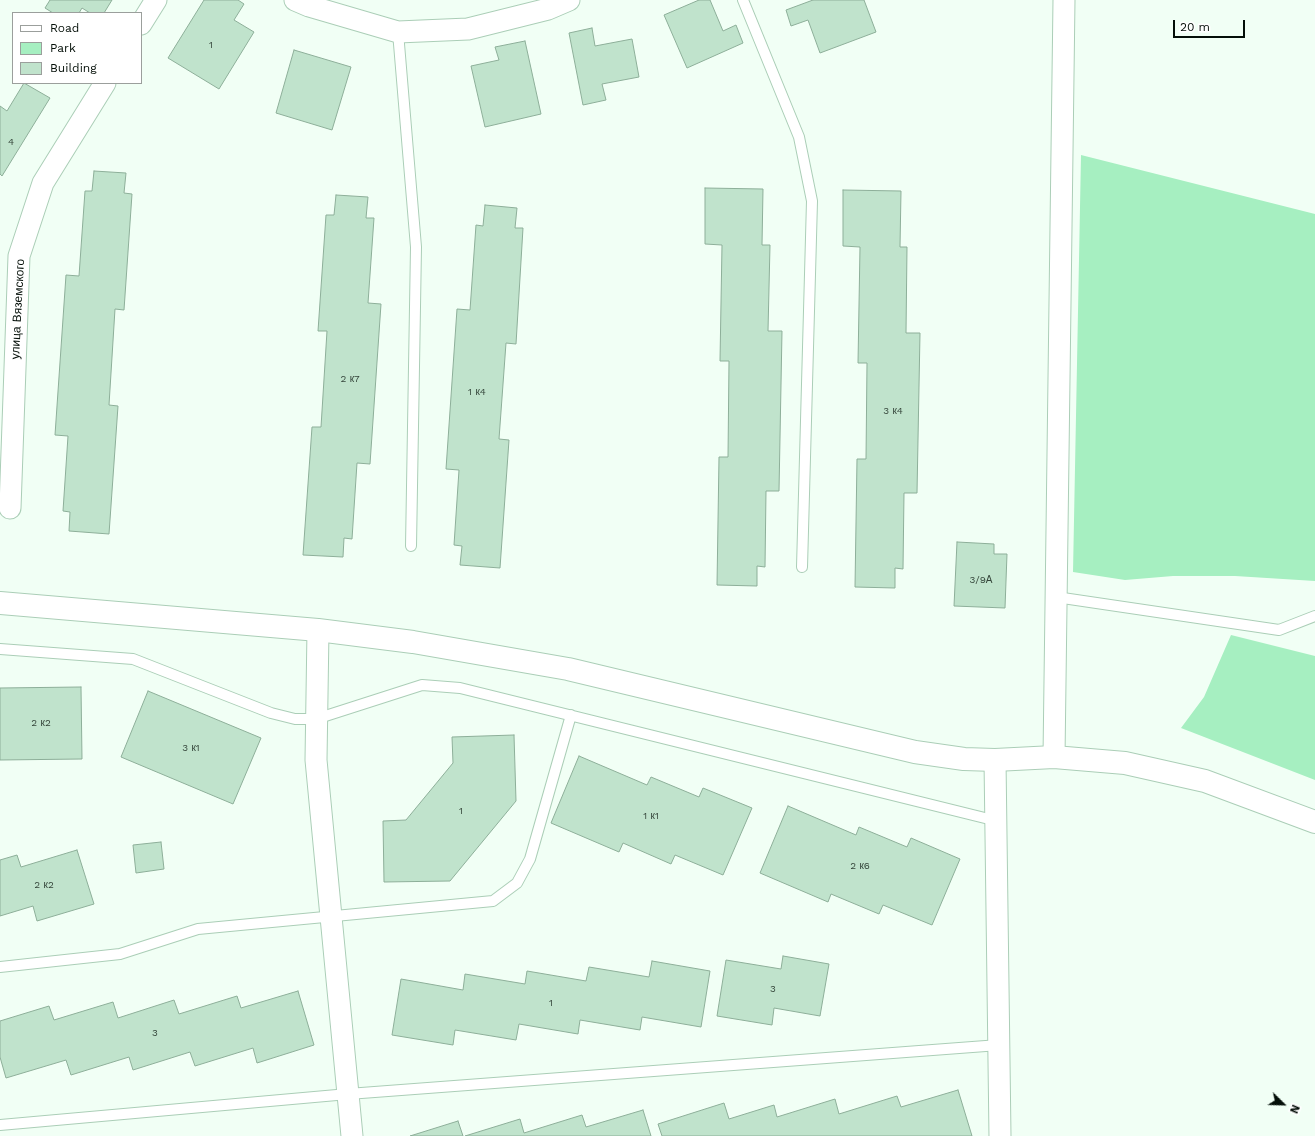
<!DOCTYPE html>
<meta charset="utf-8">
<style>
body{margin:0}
#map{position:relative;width:1315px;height:1136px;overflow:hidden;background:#f1fff5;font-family:"Work Sans",sans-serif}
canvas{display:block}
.legend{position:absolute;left:12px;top:12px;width:130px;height:72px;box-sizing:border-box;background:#fff;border:1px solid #9b9f9c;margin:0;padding:5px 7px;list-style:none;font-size:12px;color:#040f08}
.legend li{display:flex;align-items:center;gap:8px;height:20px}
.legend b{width:20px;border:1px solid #9b9f9c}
.north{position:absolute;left:1263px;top:1084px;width:40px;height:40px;-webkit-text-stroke:3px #fff;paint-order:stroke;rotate:113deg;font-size:11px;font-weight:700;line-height:16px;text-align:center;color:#040f08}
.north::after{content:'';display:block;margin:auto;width:14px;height:18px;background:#040f08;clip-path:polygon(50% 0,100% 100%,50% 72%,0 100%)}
.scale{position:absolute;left:1173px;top:20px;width:72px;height:18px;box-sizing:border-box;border:2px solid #040f08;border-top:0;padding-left:5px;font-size:12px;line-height:14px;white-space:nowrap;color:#040f08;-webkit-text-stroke:3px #fff;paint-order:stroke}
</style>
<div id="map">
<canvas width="1315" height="1136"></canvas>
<ul class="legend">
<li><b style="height:5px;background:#fff"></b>Road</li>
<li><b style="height:11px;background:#a6efc1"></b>Park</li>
<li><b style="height:11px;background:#c0e3cc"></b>Building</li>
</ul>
<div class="north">N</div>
<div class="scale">20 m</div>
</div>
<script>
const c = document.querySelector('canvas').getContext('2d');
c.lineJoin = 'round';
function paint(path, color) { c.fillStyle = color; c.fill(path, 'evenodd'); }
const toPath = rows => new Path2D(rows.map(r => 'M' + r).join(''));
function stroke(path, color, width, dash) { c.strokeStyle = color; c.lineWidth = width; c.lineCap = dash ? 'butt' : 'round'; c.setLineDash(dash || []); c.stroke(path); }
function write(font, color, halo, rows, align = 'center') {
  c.font = font + ' "Work Sans",sans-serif'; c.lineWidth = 4; c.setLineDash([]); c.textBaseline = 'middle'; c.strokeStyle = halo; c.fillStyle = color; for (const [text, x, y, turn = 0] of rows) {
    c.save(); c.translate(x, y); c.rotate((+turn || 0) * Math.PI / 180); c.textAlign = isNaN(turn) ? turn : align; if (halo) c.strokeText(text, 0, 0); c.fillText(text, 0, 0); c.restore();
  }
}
const green = toPath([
 [1081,155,1315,214,1315,581,1235,576,1173,576,1125,580,1073,572],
 [1231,635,1315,656,1315,780,1181,728,1204,697]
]);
const building = toPath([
 [50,0,112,0,104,13,90,13,82,8,79,13,53,13,45,8,50,0],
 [204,0,238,0,244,4,234,20,254,32,219,89,168,58,204,0],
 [699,0,710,0,723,31,736,25,743,43,687,68,664,15,699,0],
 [813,0,864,0,876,32,820,53,808,20,791,26,786,10,813,0],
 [592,28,595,46,632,39,639,77,602,84,606,100,583,105,569,33,592,28],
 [525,41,541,114,485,127,471,66,499,60,495,47,525,41],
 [294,50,351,67,332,130,276,113,294,50],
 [24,83,50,98,2,176,0,174,0,106,7,111,24,83],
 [94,171,126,173,124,193,132,194,124,310,115,309,109,405,118,406,109,534,69,531,70,512,63,511,68,436,55,435,66,275,79,276,85,191,92,191,94,171],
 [705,188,763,189,762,245,770,245,768,331,782,331,779,491,766,491,765,567,757,566,757,586,717,585,719,457,728,457,729,361,720,361,722,245,705,244,705,188],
 [843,190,901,191,900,247,907,247,906,333,920,333,917,493,904,493,903,569,895,568,895,588,855,587,857,459,866,459,867,363,858,363,860,247,843,246,843,190],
 [336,195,368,197,366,218,374,218,368,303,381,304,370,464,357,463,352,539,344,538,343,557,303,555,312,427,321,427,327,331,318,331,326,215,334,215,336,195],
 [485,205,517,208,515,228,523,228,516,344,506,343,499,439,509,440,500,568,460,565,462,546,454,545,459,470,446,469,457,309,470,310,476,225,483,226,485,205],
 [957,542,994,544,994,554,1007,554,1005,608,954,606,957,542],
 [81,687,82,759,0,760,0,688,81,687],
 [148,691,261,738,233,804,121,757,148,691],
 [514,735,516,801,450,881,384,882,383,821,406,820,453,763,452,737,514,735],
 [579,756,647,785,651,777,699,797,703,788,752,808,723,875,675,855,671,864,623,843,619,852,551,823,579,756],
 [788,806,856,835,859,827,907,847,911,838,960,859,932,925,883,905,879,914,831,894,828,902,760,873,788,806],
 [161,842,164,869,136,873,133,845,161,842],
 [77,850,94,904,37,921,33,906,0,916,0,860,17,855,21,867,77,850],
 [783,956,829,964,820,1016,774,1008,772,1025,717,1016,726,960,781,969,783,956],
 [652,961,710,971,701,1027,642,1017,640,1030,580,1020,578,1034,519,1024,516,1040,455,1030,453,1045,392,1035,401,979,463,990,465,974,525,984,527,971,586,981,589,967,649,977,652,961],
 [298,991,314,1045,257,1063,253,1048,195,1066,190,1052,133,1070,129,1057,71,1075,66,1060,6,1078,0,1057,0,1021,49,1006,54,1020,113,1002,118,1018,174,1000,179,1014,237,996,241,1008,298,991],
 [958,1090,972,1136,662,1136,658,1124,724,1103,729,1119,774,1105,777,1117,835,1099,839,1114,897,1096,901,1107,958,1090],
 [643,1110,651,1136,465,1136,520,1119,524,1133,582,1115,586,1127,643,1110],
 [458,1121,463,1136,410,1136,458,1121]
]);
const lane = toPath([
 [743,0,799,137,812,201,802,567],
 [398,32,416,247,411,546],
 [1056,597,1279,630,1315,616],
 [0,649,133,659,271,713,295,719,316,719,422,685,460,688,997,821],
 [0,967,120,954,198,929,493,901,517,883,530,859,571,715],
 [0,1125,348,1094,999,1045]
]);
const street = toPath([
 [295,0,309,6,398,32,468,29,548,9,569,0],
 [141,24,156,0],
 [10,508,19,256,43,183,105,83],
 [318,630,316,760,352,1136],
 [1054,757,1064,0],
 [995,760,1000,1136]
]);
const secondary = toPath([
 [0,603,318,630,413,642,568,669,915,752,964,759,995,760,1054,757,1125,763,1205,781,1315,822]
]);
const numberNames = [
 ["1",211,45],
 ["4",11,142],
 ["2 к7",350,379],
 ["1 к4",477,392],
 ["3 к4",893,411],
 ["3/9А",981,580],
 ["2 к2",41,723],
 ["3 к1",191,748],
 ["1",461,811],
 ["1 к1",651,816],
 ["2 к6",860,866],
 ["2 к2",44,885],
 ["3",773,989],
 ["1",551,1003],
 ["3",155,1033]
];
const streetNames = [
 ["улица Вяземского",18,309,-87]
];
paint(green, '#a6efc1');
paint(building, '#c0e3cc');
stroke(building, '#8daf99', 1);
stroke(lane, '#abceb7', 12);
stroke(street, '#abceb7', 23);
stroke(secondary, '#abceb7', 24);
stroke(lane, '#fff', 10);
stroke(street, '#fff', 21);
stroke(secondary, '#fff', 22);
write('10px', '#334439', null, numberNames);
write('12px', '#040f08', '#fff', streetNames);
</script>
